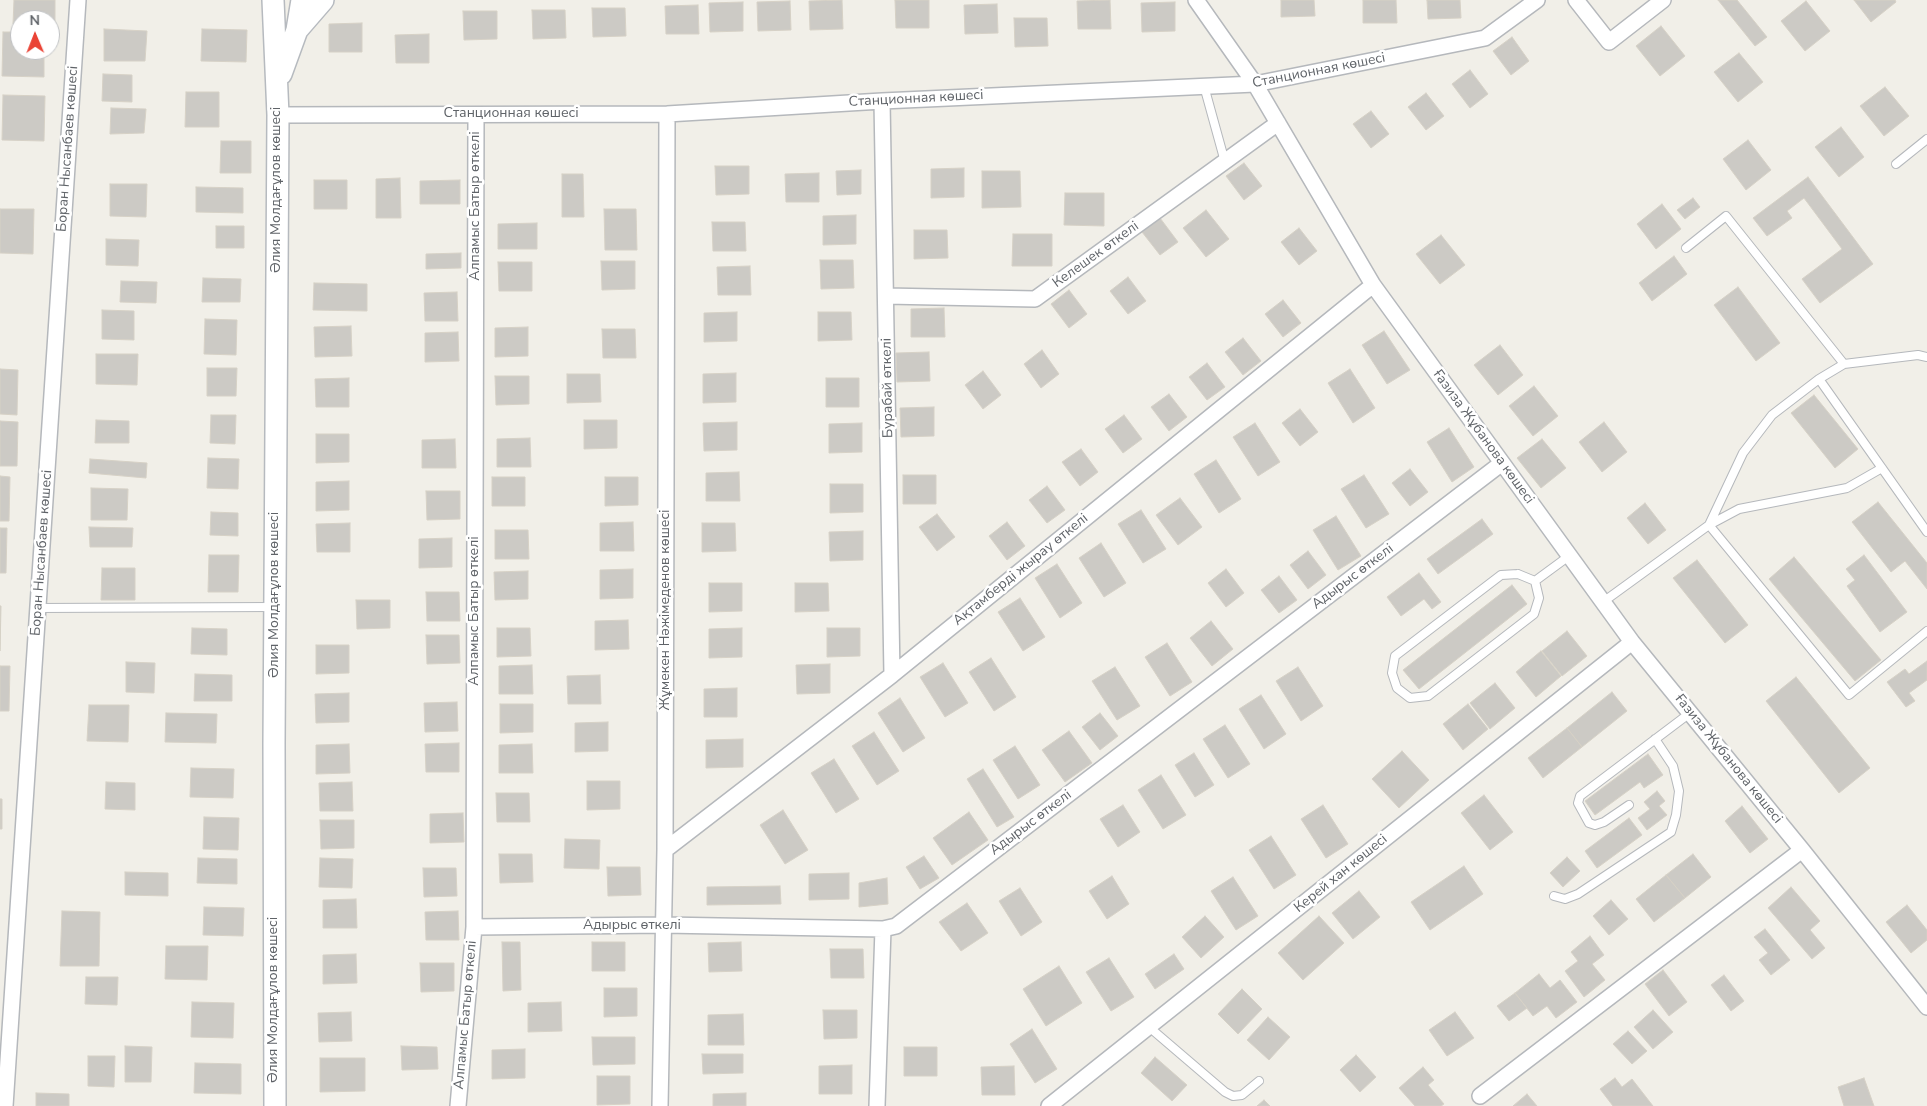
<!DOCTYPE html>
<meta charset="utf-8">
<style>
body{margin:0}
#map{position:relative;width:1927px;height:1106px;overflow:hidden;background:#f1efe8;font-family:"Nunito Sans",sans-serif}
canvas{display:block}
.north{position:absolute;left:10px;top:10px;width:50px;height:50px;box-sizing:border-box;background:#fff;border:1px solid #bfc1c3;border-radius:50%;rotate:359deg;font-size:14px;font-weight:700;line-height:20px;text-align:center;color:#5f6368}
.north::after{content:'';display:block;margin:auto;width:18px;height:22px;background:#ea4335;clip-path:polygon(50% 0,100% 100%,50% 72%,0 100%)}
</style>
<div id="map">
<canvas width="1927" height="1106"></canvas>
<div class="north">N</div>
</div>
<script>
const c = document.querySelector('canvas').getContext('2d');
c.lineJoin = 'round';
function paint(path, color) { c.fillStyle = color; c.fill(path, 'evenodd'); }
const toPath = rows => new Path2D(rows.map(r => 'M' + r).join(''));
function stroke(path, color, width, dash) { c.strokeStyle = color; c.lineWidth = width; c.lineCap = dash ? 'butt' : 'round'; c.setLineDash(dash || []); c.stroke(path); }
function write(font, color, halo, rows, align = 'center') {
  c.font = font + ' "Nunito Sans",sans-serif'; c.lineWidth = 5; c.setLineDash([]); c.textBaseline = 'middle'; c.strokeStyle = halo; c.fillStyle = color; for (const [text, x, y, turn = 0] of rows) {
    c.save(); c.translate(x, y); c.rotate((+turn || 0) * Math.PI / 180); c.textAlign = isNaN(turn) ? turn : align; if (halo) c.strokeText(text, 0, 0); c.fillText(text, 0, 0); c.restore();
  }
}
const building = toPath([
 [14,0,55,0,55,25,50,25,50,20,20,20,20,24,13,24,14,0],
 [842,0,843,29,810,30,809,1,842,0],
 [895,0,929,0,929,28,896,28,895,0],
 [1110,0,1111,29,1078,29,1077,1,1110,0],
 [1281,0,1314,0,1315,16,1281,17,1281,0],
 [1363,0,1396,0,1397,23,1363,23,1363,0],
 [1427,0,1460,0,1461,18,1428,19,1427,0],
 [1718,0,1737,0,1767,37,1755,46,1718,0],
 [1854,0,1895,0,1896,2,1871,22,1854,0],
 [790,1,791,30,758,31,757,2,790,1],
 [1806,1,1830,31,1805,51,1781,21,1806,1],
 [743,2,743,31,710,32,709,3,743,2],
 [1175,2,1175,31,1142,32,1141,3,1175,2],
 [997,4,998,33,965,34,964,5,997,4],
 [698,5,699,34,666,34,665,6,698,5],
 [592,8,625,8,626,36,593,37,592,8],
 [532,10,565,10,566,38,533,39,532,10],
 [463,11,497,11,497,39,464,40,463,11],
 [1014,18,1047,18,1048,46,1015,47,1014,18],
 [362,23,362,52,329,52,329,24,362,23],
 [1661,26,1685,56,1660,76,1636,46,1661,26],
 [104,29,147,31,145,61,104,61,104,29],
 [202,29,247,30,246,62,201,61,202,29],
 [3,32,20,32,20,50,44,50,44,77,2,76,3,32],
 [429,34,429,63,396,63,395,35,429,34],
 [1512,37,1529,61,1511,75,1493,51,1512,37],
 [1739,53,1763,82,1738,102,1714,72,1739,53],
 [1470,70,1488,94,1470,108,1452,84,1470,70],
 [103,74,132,75,132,102,102,101,103,74],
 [1885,87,1909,116,1884,136,1860,106,1885,87],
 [186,92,219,92,219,127,185,127,186,92],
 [1426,93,1444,116,1426,130,1408,107,1426,93],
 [3,95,45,96,44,141,2,140,3,95],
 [111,108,146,109,144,133,110,134,111,108],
 [1371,111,1389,134,1371,148,1353,124,1371,111],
 [1841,127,1864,157,1839,177,1815,147,1841,127],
 [1748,140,1771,170,1746,190,1723,159,1748,140],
 [221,141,251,141,251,173,220,173,221,141],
 [1244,163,1262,186,1244,200,1226,176,1244,163],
 [715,166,749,166,749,194,716,195,715,166],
 [964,168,964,197,931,198,931,169,964,168],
 [861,170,861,194,837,195,836,171,861,170],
 [982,171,1020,171,1021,207,982,208,982,171],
 [819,173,819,202,786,202,785,174,819,173],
 [562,174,583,174,584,217,562,217,562,174],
 [1808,177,1873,264,1820,303,1802,279,1842,249,1804,198,1787,211,1792,218,1767,236,1753,218,1808,177],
 [400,178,401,218,376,218,376,179,400,178],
 [314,180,347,180,347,209,314,209,314,180],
 [460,180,460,204,420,204,420,181,460,180],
 [110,184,147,184,146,217,110,216,110,184],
 [196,187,243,188,243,213,196,212,196,187],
 [1065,193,1104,193,1104,226,1064,225,1065,193],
 [1693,198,1700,207,1685,219,1677,210,1693,198],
 [1662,204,1681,229,1656,249,1637,224,1662,204],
 [0,209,34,209,33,254,0,253,0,209],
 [604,209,636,209,637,250,605,250,604,209],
 [1206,210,1229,239,1206,257,1183,228,1206,210],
 [856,215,856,244,823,245,823,216,856,215],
 [1160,218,1178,242,1160,255,1142,232,1160,218],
 [712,222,745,222,746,251,713,251,712,222],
 [537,223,537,249,498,249,498,224,537,223],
 [216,226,244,226,244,248,216,248,216,226],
 [1299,228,1317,251,1299,265,1281,242,1299,228],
 [914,230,947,230,948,258,914,259,914,230],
 [1013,234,1052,234,1052,266,1012,266,1013,234],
 [1441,235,1465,265,1440,284,1416,254,1441,235],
 [106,239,139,240,138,266,106,265,106,239],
 [461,253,461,268,426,269,426,254,461,253],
 [1674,256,1687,274,1652,301,1639,283,1674,256],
 [820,260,853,260,854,288,821,289,820,260],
 [601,261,635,261,635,289,602,290,601,261],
 [498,262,532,262,532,291,499,291,498,262],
 [750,266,751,295,718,295,717,267,750,266],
 [1128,277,1146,301,1128,314,1110,291,1128,277],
 [203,278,241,279,240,302,202,302,203,278],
 [121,281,157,282,156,303,120,302,121,281],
 [314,283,367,284,367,311,313,310,314,283],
 [1738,287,1780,343,1756,361,1714,305,1738,287],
 [1069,290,1087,314,1069,328,1051,304,1069,290],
 [457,292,458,321,425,321,424,293,457,292],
 [1283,300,1301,323,1283,337,1265,314,1283,300],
 [944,308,945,337,911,337,911,309,944,308],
 [102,310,134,311,134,340,102,339,102,310],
 [737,312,737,341,704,342,704,313,737,312],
 [818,312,851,312,852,340,818,341,818,312],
 [205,319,237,320,236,355,204,354,205,319],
 [351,326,352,356,315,357,314,327,351,326],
 [528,327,528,356,495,357,495,328,528,327],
 [602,329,635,329,636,358,603,358,602,329],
 [1384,331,1410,370,1387,384,1362,345,1384,331],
 [458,332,459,361,425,362,425,333,458,332],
 [1243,338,1261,361,1243,375,1225,352,1243,338],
 [1500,345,1523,375,1498,395,1474,365,1500,345],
 [1042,350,1059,374,1041,388,1024,364,1042,350],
 [929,352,930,381,897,382,896,353,929,352],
 [96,354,138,354,137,385,96,384,96,354],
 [1207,363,1225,387,1207,400,1189,377,1207,363],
 [207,368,237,368,236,396,207,396,207,368],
 [0,369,18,370,17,415,0,414,0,369],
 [1350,369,1375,408,1353,423,1328,383,1350,369],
 [983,371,1001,395,983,409,965,385,983,371],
 [736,373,736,402,703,403,703,374,736,373],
 [567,374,600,374,601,402,567,403,567,374],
 [495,376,529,376,529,404,496,405,495,376],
 [349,378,349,407,316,407,315,379,349,378],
 [826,378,859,378,859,407,826,407,826,378],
 [1534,386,1558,416,1533,436,1509,406,1534,386],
 [1169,394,1187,417,1169,431,1151,407,1169,394],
 [1814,395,1858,449,1835,468,1791,413,1814,395],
 [934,407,934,436,901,437,900,408,934,407],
 [1300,409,1318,432,1300,446,1282,423,1300,409],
 [211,415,236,415,235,444,210,443,211,415],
 [1124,415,1142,439,1123,453,1105,429,1124,415],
 [96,420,129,421,129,443,95,443,96,420],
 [584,420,617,420,617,448,584,449,584,420],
 [0,421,18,422,17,466,0,466,0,421],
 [737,422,737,450,704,451,703,423,737,422],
 [1604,422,1627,452,1602,472,1579,442,1604,422],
 [862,423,862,452,829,453,829,424,862,423],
 [1255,423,1280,462,1258,476,1233,437,1255,423],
 [1449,428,1474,467,1452,482,1427,442,1449,428],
 [316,434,349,434,349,462,316,463,316,434],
 [530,438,531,467,497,467,497,439,530,438],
 [455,439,456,468,422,468,422,440,455,439],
 [1542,439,1566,468,1541,488,1517,458,1542,439],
 [1081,449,1098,472,1080,486,1062,462,1081,449],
 [208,458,239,459,238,489,207,488,208,458],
 [90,459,147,463,146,478,89,473,90,459],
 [1216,460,1241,499,1219,513,1194,474,1216,460],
 [1410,469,1428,492,1410,506,1392,483,1410,469],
 [739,472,740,501,706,501,706,473,739,472],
 [903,475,936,475,936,504,903,504,903,475],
 [1364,475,1389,514,1366,528,1341,489,1364,475],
 [0,476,10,477,9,521,0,521,0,476],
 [492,477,525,477,525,506,492,506,492,477],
 [605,477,638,477,638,505,605,506,605,477],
 [349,481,349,510,316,511,316,482,349,481],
 [830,484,863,484,863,512,830,513,830,484],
 [1047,486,1065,510,1047,523,1029,500,1047,486],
 [91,488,128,489,127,520,91,520,91,488],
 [426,491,460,491,460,519,427,520,426,491],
 [1180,498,1202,527,1178,545,1156,515,1180,498],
 [1878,502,1927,563,1927,589,1905,561,1891,572,1852,522,1878,502],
 [1645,503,1666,530,1648,544,1627,518,1645,503],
 [1141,510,1166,549,1143,563,1118,524,1141,510],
 [211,512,238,513,238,536,210,535,211,512],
 [937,514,955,537,937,551,919,527,937,514],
 [1336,516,1361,556,1338,570,1313,530,1336,516],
 [1482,519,1493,534,1438,574,1427,559,1482,519],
 [633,522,634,551,600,551,600,523,633,522],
 [1007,522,1025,546,1007,560,989,536,1007,522],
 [350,523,350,552,317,552,316,524,350,523],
 [702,523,735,523,736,551,702,552,702,523],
 [89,527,133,528,132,547,90,547,89,527],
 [0,528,7,528,6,573,0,573,0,528],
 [495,530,528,530,529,559,495,559,495,530],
 [863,531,863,560,830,561,829,532,863,531],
 [452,538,452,567,419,568,419,539,452,538],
 [1101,543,1126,583,1104,597,1079,558,1101,543],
 [1308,551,1326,575,1308,589,1290,565,1308,551],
 [209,555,239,555,238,592,208,592,209,555],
 [1864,555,1907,612,1880,632,1847,586,1855,580,1846,569,1864,555],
 [1794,557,1881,660,1855,681,1769,579,1794,557],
 [1697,560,1748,625,1725,643,1673,578,1697,560],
 [1057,564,1082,603,1060,618,1035,578,1057,564],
 [102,568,135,568,135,600,101,600,102,568],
 [633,569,633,598,600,599,600,570,633,569],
 [1226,569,1244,593,1226,607,1208,583,1226,569],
 [528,571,528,599,495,600,494,572,528,571],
 [1419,573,1441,602,1432,609,1424,599,1401,616,1387,597,1419,573],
 [1279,576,1297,600,1279,613,1261,590,1279,576],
 [709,583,742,583,742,611,709,612,709,583],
 [795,583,828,583,829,611,795,612,795,583],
 [1512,585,1527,604,1419,689,1403,670,1512,585],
 [426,592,459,592,460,621,427,621,426,592],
 [1020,598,1045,637,1023,651,998,612,1020,598],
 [356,600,390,600,390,628,357,629,356,600],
 [0,606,1,606,0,651,0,606],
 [628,620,629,649,595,650,595,621,628,620],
 [1211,621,1233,649,1212,666,1190,638,1211,621],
 [192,628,227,629,227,655,191,654,192,628],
 [497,628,530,628,531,656,497,657,497,628],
 [742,628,742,657,709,658,709,629,742,628],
 [827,628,860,628,860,656,827,657,827,628],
 [1567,631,1587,656,1562,676,1542,651,1567,631],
 [426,635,459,635,460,663,427,664,426,635],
 [1167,643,1192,682,1170,696,1145,657,1167,643],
 [316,645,349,645,349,673,316,674,316,645],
 [1541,651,1561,676,1536,697,1516,672,1541,651],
 [991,658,1016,697,994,711,969,672,991,658],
 [1927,661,1927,680,1909,693,1915,701,1906,707,1887,682,1905,669,1909,674,1927,661],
 [126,662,155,663,154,693,126,692,126,662],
 [943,663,968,703,945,717,920,677,943,663],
 [830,664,830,693,797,694,796,665,830,664],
 [532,665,533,694,499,694,499,666,532,665],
 [0,666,10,666,9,711,0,711,0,666],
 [1115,667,1140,706,1117,720,1092,681,1115,667],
 [1298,667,1323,706,1301,721,1276,681,1298,667],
 [195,674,232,675,232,701,194,701,195,674],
 [600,675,601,704,568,704,567,676,600,675],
 [1796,677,1870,768,1839,793,1766,701,1796,677],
 [1495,683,1515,708,1490,729,1470,703,1495,683],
 [737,688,737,717,704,717,704,689,737,688],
 [1612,692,1627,711,1582,747,1567,728,1612,692],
 [349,693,349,722,316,723,315,694,349,693],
 [1261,695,1286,734,1264,749,1239,709,1261,695],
 [900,698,925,738,903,752,878,713,900,698],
 [457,702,458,731,425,732,424,703,457,702],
 [500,704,533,704,533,732,500,733,500,704],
 [1468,704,1488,729,1463,750,1443,724,1468,704],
 [89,705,129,705,128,742,87,741,89,705],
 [166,713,217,714,216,743,165,742,166,713],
 [1100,713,1118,736,1100,750,1082,727,1100,713],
 [608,722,608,751,575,752,575,723,608,722],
 [1225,725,1250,764,1228,778,1203,739,1225,725],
 [1567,728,1582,747,1543,778,1528,758,1567,728],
 [1069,731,1092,763,1065,782,1042,750,1069,731],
 [874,732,899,771,877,785,852,746,874,732],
 [743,739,743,767,706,768,706,740,743,739],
 [459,743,459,772,426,772,425,744,459,743],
 [349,744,350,773,316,774,316,745,349,744],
 [532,744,533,773,499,773,499,745,532,744],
 [1015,746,1040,785,1018,799,993,760,1015,746],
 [1402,751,1429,780,1399,808,1372,779,1402,751],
 [1194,753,1214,785,1195,797,1175,765,1194,753],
 [1648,754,1663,775,1644,788,1640,782,1595,815,1585,801,1648,754],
 [834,759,859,799,836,813,811,773,834,759],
 [191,768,234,769,233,798,190,797,191,768],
 [983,769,1014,817,997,827,967,779,983,769],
 [1161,775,1186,815,1163,829,1138,790,1161,775],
 [587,781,620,781,620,809,587,810,587,781],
 [106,782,135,783,135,810,105,809,106,782],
 [352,782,353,811,320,811,319,783,352,782],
 [1657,791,1665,801,1659,806,1667,815,1647,830,1638,818,1650,809,1644,802,1657,791],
 [496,793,529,793,530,822,497,822,496,793],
 [1484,795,1513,832,1490,850,1461,813,1484,795],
 [0,799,2,799,2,829,0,829,0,799],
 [1123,805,1140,832,1118,847,1100,819,1123,805],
 [1323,805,1348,844,1326,858,1301,819,1323,805],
 [1742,806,1768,839,1750,853,1725,821,1742,806],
 [783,810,808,850,785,864,760,825,783,810],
 [969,812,988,840,952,865,933,838,969,812],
 [463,813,464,842,430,843,430,814,463,813],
 [204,817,239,818,238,850,203,849,204,817],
 [1629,818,1642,835,1597,868,1585,851,1629,818],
 [320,820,354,820,354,848,321,849,320,820],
 [1271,836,1296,875,1274,889,1249,850,1271,836],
 [565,839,600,840,599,869,564,868,565,839],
 [499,854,532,854,533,882,500,883,499,854],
 [1693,854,1711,877,1685,898,1666,875,1693,854],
 [924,856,939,878,920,889,906,867,924,856],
 [1567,857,1580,871,1563,887,1550,873,1567,857],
 [198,858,237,859,237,884,197,883,198,858],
 [320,858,353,859,352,888,319,887,320,858],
 [1464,866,1483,894,1430,930,1411,902,1464,866],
 [607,867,640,867,641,895,608,896,607,867],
 [423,868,456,868,457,896,424,897,423,868],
 [125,872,168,873,168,896,125,895,125,872],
 [849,873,849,899,809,900,809,874,849,873],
 [1666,875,1685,898,1654,922,1636,899,1666,875],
 [1112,876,1129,904,1107,919,1089,891,1112,876],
 [1233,877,1258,916,1236,930,1211,891,1233,877],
 [887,878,888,904,859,907,859,883,887,878],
 [780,886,781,904,707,905,707,887,780,886],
 [1791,887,1820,921,1810,930,1825,948,1812,959,1768,908,1791,887],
 [1020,888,1042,922,1021,936,999,901,1020,888],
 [1359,891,1380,917,1353,939,1332,913,1359,891],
 [356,899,357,928,323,928,323,900,356,899],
 [1611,900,1628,919,1609,935,1593,916,1611,900],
 [967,903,988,933,961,951,939,922,967,903],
 [1907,905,1927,930,1927,940,1911,953,1886,922,1907,905],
 [204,907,244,908,243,936,203,935,204,907],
 [62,911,100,912,99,966,60,966,62,911],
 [458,911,459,940,426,940,425,912,458,911],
 [1205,916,1224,937,1201,958,1182,937,1205,916],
 [1319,916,1344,943,1303,980,1278,953,1319,916],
 [1765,929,1790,960,1771,975,1759,960,1768,953,1754,937,1765,929],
 [1590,936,1604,955,1592,964,1605,980,1584,997,1565,971,1578,961,1571,952,1590,936],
 [502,942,520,942,521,990,503,991,502,942],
 [592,942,625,942,625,971,592,971,592,942],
 [741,942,742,971,709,972,708,943,741,942],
 [166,946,208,946,207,980,165,979,166,946],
 [830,949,863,949,864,978,831,978,830,949],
 [356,954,357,983,323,984,323,955,356,954],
 [1174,954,1184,969,1155,989,1145,974,1174,954],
 [1109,958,1134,997,1111,1011,1086,972,1109,958],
 [420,963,454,963,454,991,421,992,420,963],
 [1059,966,1082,1003,1046,1026,1023,989,1059,966],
 [1663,970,1687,1002,1669,1016,1645,984,1663,970],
 [1539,974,1550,988,1560,980,1577,1002,1556,1018,1547,1006,1533,1016,1515,993,1539,974],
 [1724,975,1744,1001,1731,1011,1711,985,1724,975],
 [86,977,118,977,117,1005,85,1004,86,977],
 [604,988,637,988,637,1016,604,1017,604,988],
 [1242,989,1262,1009,1238,1034,1218,1014,1242,989],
 [1515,993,1527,1008,1509,1021,1497,1006,1515,993],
 [192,1002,234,1003,233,1038,191,1037,192,1002],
 [561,1002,562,1031,528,1032,528,1003,561,1002],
 [823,1010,857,1010,857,1038,824,1039,823,1010],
 [1653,1010,1673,1032,1653,1049,1634,1027,1653,1010],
 [351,1012,352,1041,319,1042,318,1013,351,1012],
 [1455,1012,1474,1038,1447,1056,1429,1030,1455,1012],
 [743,1014,744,1045,708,1045,708,1015,743,1014],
 [1268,1017,1290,1037,1269,1060,1247,1040,1268,1017],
 [1032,1029,1057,1069,1035,1083,1010,1044,1032,1029],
 [1628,1031,1647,1051,1632,1064,1613,1044,1628,1031],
 [592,1037,635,1037,635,1064,593,1065,592,1037],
 [125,1046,152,1047,151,1082,125,1082,125,1046],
 [401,1046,437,1047,438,1069,402,1070,401,1046],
 [904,1047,937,1047,937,1076,904,1076,904,1047],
 [525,1049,525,1078,492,1079,492,1050,525,1049],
 [702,1054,743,1054,743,1073,703,1074,702,1054],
 [1356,1055,1376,1077,1360,1092,1340,1070,1356,1055],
 [88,1056,115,1056,114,1087,88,1086,88,1056],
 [1155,1057,1187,1085,1172,1101,1141,1073,1155,1057],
 [320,1058,365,1058,365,1091,320,1092,320,1058],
 [195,1063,241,1064,241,1094,194,1093,195,1063],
 [852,1065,852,1094,819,1094,819,1066,852,1065],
 [1014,1066,1015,1095,982,1095,981,1067,1014,1066],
 [1423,1067,1434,1080,1428,1085,1444,1104,1441,1106,1415,1106,1399,1088,1423,1067],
 [597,1076,630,1076,630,1104,597,1105,597,1076],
 [1615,1078,1622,1087,1632,1079,1653,1106,1613,1106,1600,1089,1615,1078],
 [1864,1078,1874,1106,1844,1106,1838,1087,1864,1078],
 [36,1093,69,1094,69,1106,36,1106,36,1093],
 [746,1093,746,1106,713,1106,713,1094,746,1093],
 [1527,1094,1537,1106,1513,1106,1527,1094],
 [1264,1100,1270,1106,1257,1106,1264,1100]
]);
const service = toPath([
 [1204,86,1225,162],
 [1896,164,1927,139],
 [1686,248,1726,216,1844,364],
 [1819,379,1844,364,1918,355,1927,357],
 [1709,525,1743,453,1772,415,1819,379,1927,532],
 [1709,525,1849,695,1927,631],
 [1518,574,1535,581,1539,598,1534,614,1428,696,1410,698,1397,688,1392,673,1395,656,1501,575,1518,574],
 [1535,581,1569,556],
 [1603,602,1709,525,1739,509,1847,488,1882,468],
 [38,608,274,607],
 [1629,805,1604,822,1595,825,1589,823,1578,803,1580,796,1690,713],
 [1554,896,1565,899,1578,894,1671,832,1676,815,1679,791,1673,766,1655,739],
 [1149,1027,1225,1092,1233,1096,1242,1095,1259,1081]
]);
const minor = toPath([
 [1196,0,1255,84,1373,285,1632,642,1802,850,1927,1007],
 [1576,0,1609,42,1663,0],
 [882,101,892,675],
 [278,115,667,114,882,101,1255,84,1485,38,1537,0],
 [886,296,1035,299,1278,123],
 [665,850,892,675,1373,285],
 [474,927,664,925,883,929,896,926,1502,463],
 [1480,1096,1802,850],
 [5,1106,78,0],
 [458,1106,474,927,476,115],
 [660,1106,665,850,667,114],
 [877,1106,883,929],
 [1049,1106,1632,642]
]);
const secondary = toPath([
 [273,0,278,115,274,743,275,1106],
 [297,30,323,0],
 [281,74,297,30,302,0]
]);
const streetNames = [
 ["Станционная көшесі",1319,71,-11],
 ["Станционная көшесі",916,99,-3],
 ["Станционная көшесі",511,114],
 ["Боран Нысанбаев көшесі",68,149,-86],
 ["Әлия Молдағұлов көшесі",277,190,-90],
 ["Алпамыс Батыр өткелі",476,206,-90],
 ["Келешек өткелі",1096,255,-36],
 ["Бурабай өткелі",888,388,-91],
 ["Ғазиза Жұбанова көшесі",1483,437,54],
 ["Боран Нысанбаев көшесі",42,553,-86],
 ["Ақтамберді жырау өткелі",1021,570,-39],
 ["Адырыс өткелі",1353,577,-37],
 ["Әлия Молдағұлов көшесі",275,595,-90],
 ["Жұмекен Нәжімеденов көшесі",666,610,-90],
 ["Алпамыс Батыр өткелі",475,611,-90],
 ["Ғазиза Жұбанова көшесі",1728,759,51],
 ["Адырыс өткелі",1031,823,-37],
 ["Керей хан көшесі",1341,874,-39],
 ["Адырыс өткелі",632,926],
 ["Әлия Молдағұлов көшесі",274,1000,-90],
 ["Алпамыс Батыр өткелі",466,1015,-85]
];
paint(building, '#cccac5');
stroke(building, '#d6d1c6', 1);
stroke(service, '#b5b8bc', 10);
stroke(minor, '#b5b8bc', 18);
stroke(secondary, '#b6babf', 24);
stroke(service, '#fff', 8);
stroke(minor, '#fff', 15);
stroke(secondary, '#fff', 21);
write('14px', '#5f6368', '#fff', streetNames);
</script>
